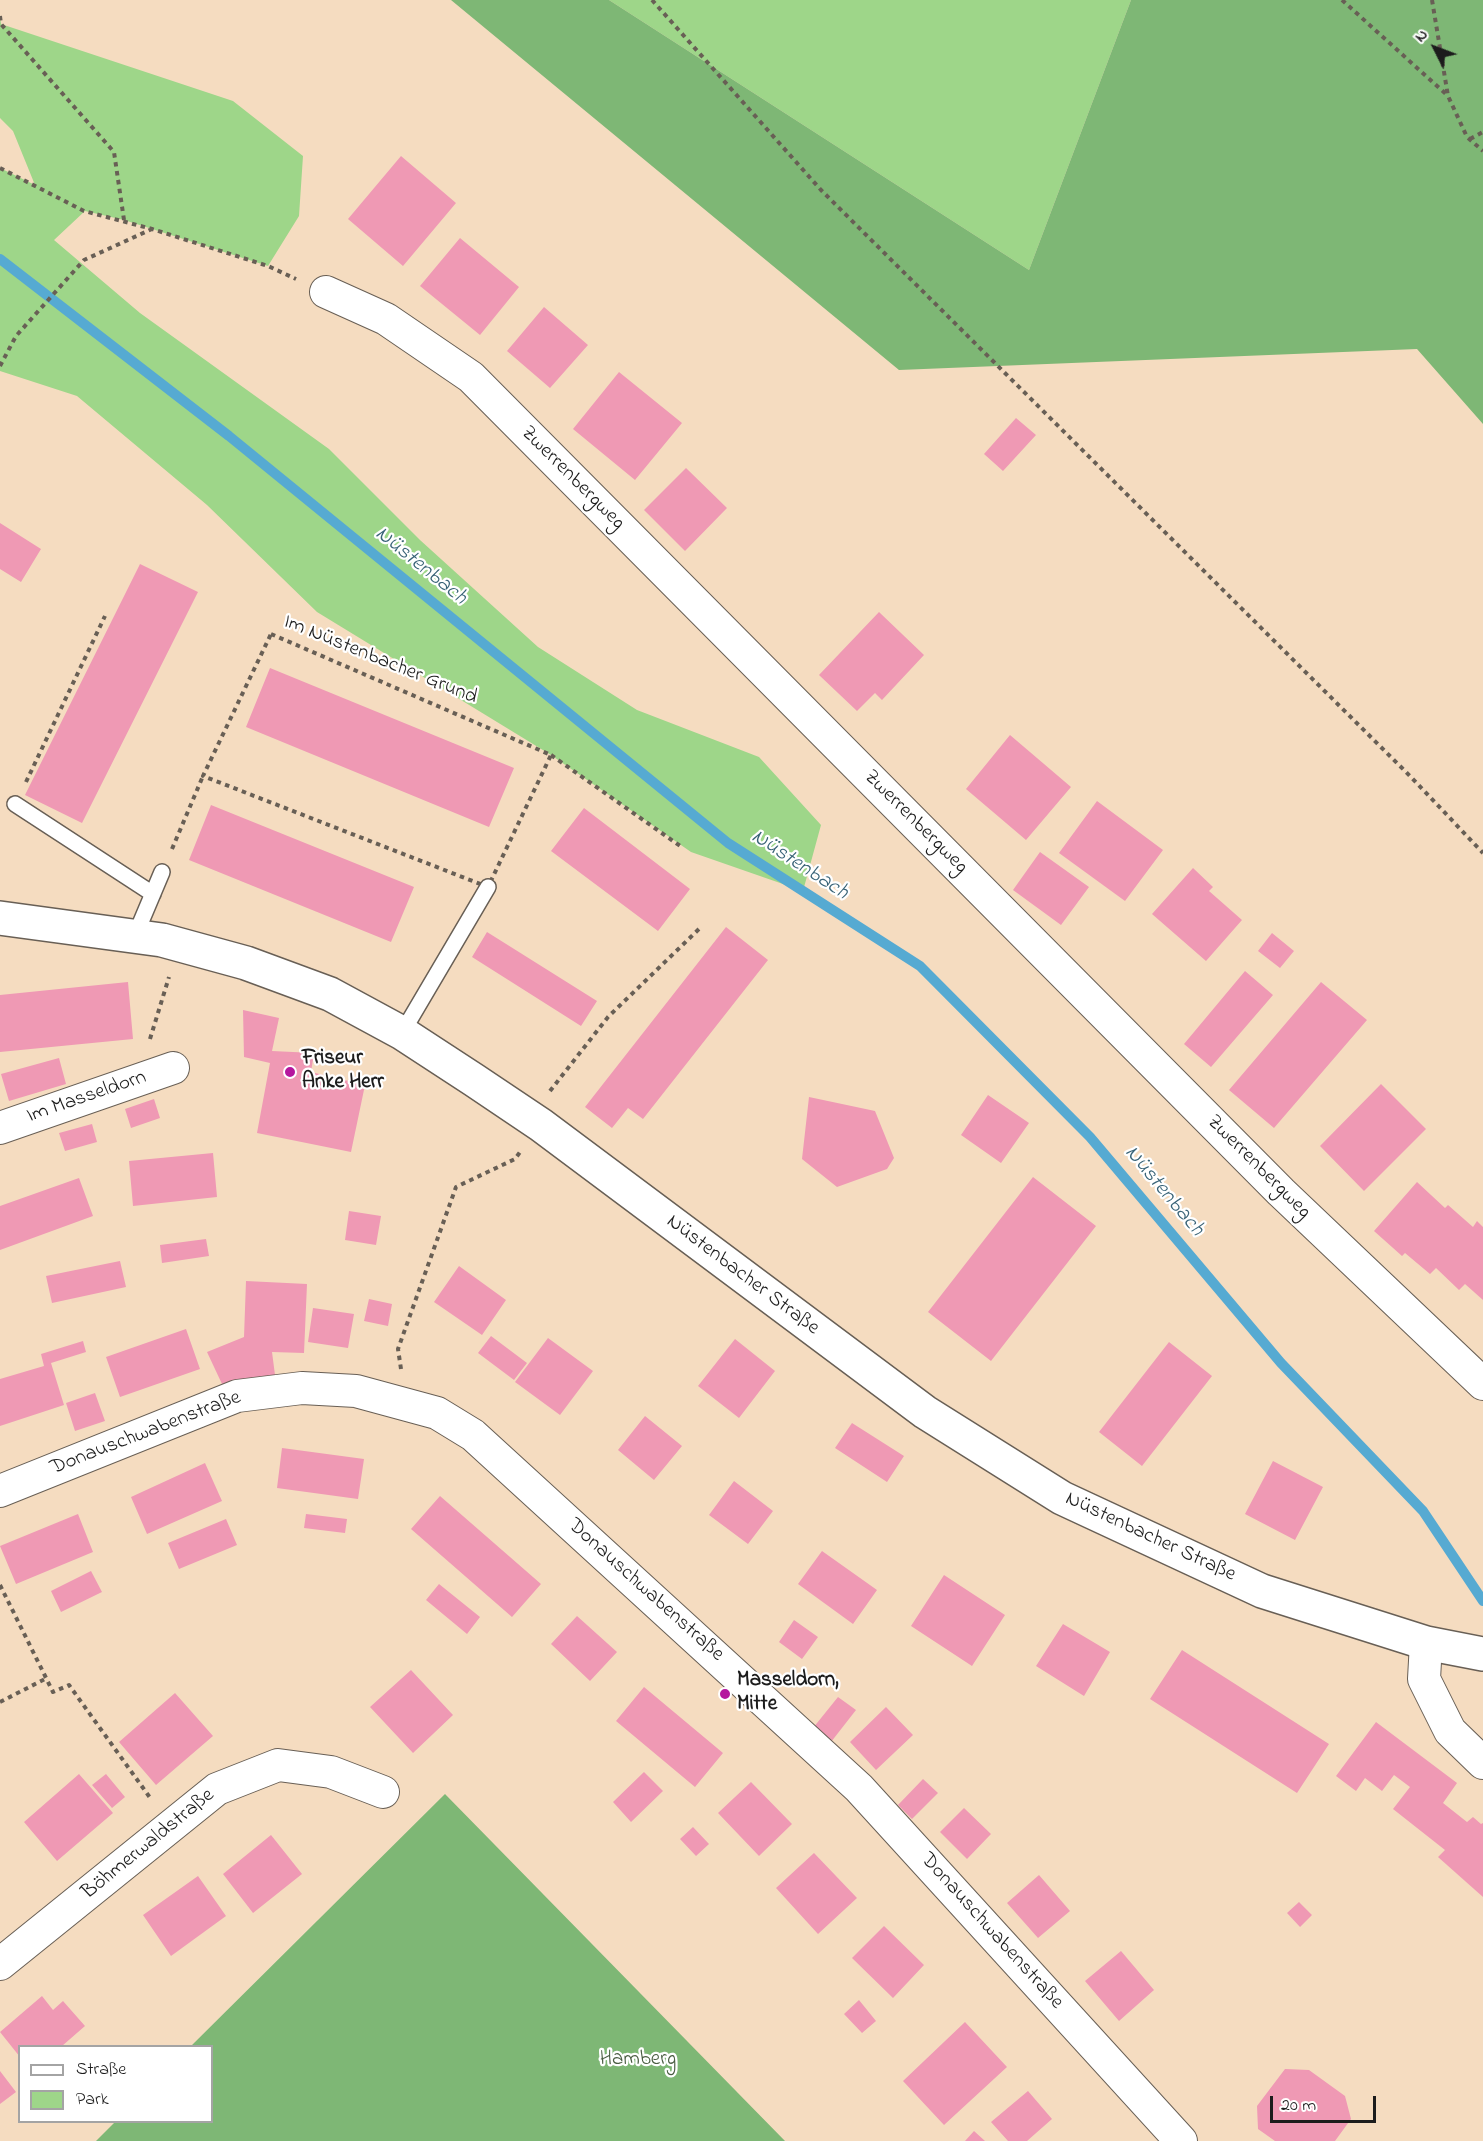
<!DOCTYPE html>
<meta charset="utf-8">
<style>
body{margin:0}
#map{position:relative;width:1483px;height:2141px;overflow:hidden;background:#f5dcc0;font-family:"Indie Flower",sans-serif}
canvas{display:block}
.legend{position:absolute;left:18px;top:2045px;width:195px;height:78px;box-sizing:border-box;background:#fff;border:2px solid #a4a4a4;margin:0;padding:8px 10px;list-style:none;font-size:18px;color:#1c1c1c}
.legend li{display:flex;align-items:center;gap:12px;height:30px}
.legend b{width:30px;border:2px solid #a4a4a4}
.north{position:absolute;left:1405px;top:18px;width:60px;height:60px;-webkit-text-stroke:4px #fff;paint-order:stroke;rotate:312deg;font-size:16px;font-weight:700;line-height:24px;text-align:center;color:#1c1c1c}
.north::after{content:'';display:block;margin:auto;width:21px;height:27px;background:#1c1c1c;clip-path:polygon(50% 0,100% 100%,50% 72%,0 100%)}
.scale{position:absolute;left:1270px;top:2096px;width:106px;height:27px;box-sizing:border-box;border:3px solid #1c1c1c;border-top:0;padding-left:8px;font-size:18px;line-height:21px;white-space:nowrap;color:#1c1c1c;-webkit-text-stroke:4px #fff;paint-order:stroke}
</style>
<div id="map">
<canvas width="1483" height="2141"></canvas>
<ul class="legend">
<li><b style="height:8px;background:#fff"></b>Straße</li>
<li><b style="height:16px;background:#9ed689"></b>Park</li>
</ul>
<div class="north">N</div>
<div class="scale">20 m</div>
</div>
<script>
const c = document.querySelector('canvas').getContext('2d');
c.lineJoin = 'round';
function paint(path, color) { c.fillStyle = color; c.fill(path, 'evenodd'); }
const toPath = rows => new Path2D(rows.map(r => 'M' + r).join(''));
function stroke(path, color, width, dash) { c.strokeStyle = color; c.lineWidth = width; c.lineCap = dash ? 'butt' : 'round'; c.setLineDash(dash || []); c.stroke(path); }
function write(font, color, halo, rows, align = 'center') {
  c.font = font + ' "Indie Flower",sans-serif'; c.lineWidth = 4.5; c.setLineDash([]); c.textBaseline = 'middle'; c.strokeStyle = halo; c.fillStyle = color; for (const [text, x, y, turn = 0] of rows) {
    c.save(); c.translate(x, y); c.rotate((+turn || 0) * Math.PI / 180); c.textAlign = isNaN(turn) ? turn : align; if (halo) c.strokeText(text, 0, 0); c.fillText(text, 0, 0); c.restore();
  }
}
const green = toPath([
 [609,0,1131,0,1029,270],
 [0,16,1,24,233,101,303,156,299,216,268,266,124,220,85,211,54,240,140,313,329,449,420,540,538,647,637,710,759,757,821,825,803,891,691,852,551,755,317,612,207,505,77,396,0,371,0,168,35,185,13,131,0,118]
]);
const forest = toPath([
 [451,0,609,0,1029,270,1131,0,1483,0,1483,424,1417,349,899,370],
 [445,1794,785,2141,96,2141,115,2122,212,2122,212,2046,191,2046]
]);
const stream = toPath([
 [0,259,229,436,728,843,920,966,1090,1137,1281,1363,1423,1511,1483,1601]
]);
const building = toPath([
 [401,156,456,203,403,266,348,219],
 [460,238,519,287,480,335,420,286],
 [544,307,588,345,550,388,507,351],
 [619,372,682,423,635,480,573,429],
 [1016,418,1036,435,1003,471,984,454],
 [686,468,727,508,685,551,644,510],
 [0,523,41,549,21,582,0,569],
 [140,564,198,592,82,823,25,795],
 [879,612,924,655,882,700,875,693,857,711,819,675],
 [270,668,514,768,489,827,246,727],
 [1010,735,1071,787,1026,840,966,789],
 [1097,801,1163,850,1125,901,1059,853],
 [211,805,414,887,391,942,189,860],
 [584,808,690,889,658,931,551,851],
 [1040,852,1089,887,1061,925,1013,890],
 [1193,868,1213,887,1209,891,1242,920,1206,961,1152,914],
 [726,927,768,960,643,1119,628,1108,612,1128,585,1107],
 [487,932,597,1001,581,1026,472,957],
 [1272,933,1294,951,1280,968,1258,951],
 [1245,971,1273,995,1211,1067,1184,1044],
 [128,982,133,1039,0,1052,0,995],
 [1321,982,1367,1020,1274,1128,1229,1090],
 [243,1010,279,1018,272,1051,314,1053,311,1072,365,1085,351,1152,257,1133,270,1063,244,1057],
 [59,1058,66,1084,9,1101,1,1074],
 [1381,1084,1426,1129,1364,1191,1320,1146],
 [988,1095,1029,1123,1001,1163,961,1135],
 [809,1097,875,1111,894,1158,887,1169,837,1187,802,1159],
 [154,1099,160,1118,131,1128,125,1109],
 [92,1124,97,1142,65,1151,59,1133],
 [213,1153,217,1197,133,1206,129,1161],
 [1033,1177,1096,1226,991,1361,928,1312],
 [79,1178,93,1216,0,1250,0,1206],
 [1417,1182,1445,1208,1448,1205,1473,1227,1477,1221,1483,1227,1483,1300,1465,1284,1459,1290,1436,1268,1430,1274,1405,1253,1402,1256,1374,1231],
 [349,1211,381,1216,376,1245,345,1240],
 [206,1239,209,1256,162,1263,160,1245],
 [120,1261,126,1287,52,1303,46,1276],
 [459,1266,506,1300,482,1335,434,1302],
 [246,1281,307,1284,304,1353,272,1352,275,1375,222,1384,207,1352,244,1337],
 [369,1299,392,1304,388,1326,364,1321],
 [313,1308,354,1314,348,1348,308,1342],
 [186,1329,200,1369,120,1397,106,1357],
 [491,1336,527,1363,514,1380,478,1353],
 [548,1338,593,1371,560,1415,515,1382],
 [735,1339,775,1371,739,1418,698,1386],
 [83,1341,86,1352,51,1363,64,1405,0,1426,0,1379,44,1366,41,1354],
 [1169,1342,1212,1376,1142,1466,1099,1432],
 [95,1393,105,1421,75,1431,66,1403],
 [645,1416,682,1446,654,1480,618,1450],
 [852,1423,904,1456,887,1482,835,1448],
 [282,1448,364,1459,358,1499,277,1488],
 [1273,1461,1323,1487,1295,1540,1245,1514],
 [205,1463,222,1501,147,1534,131,1497],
 [734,1481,773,1511,748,1544,709,1515],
 [440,1496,541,1584,512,1617,411,1529],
 [78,1514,93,1552,16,1584,0,1546],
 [306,1514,347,1519,345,1533,304,1528],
 [226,1519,237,1545,179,1569,168,1543],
 [822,1551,877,1590,853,1624,798,1584],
 [91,1571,102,1592,61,1612,51,1591],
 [944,1575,1005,1615,972,1666,911,1626],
 [439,1584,480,1617,467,1634,426,1600],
 [577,1616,617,1652,590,1681,551,1644],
 [794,1620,818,1637,802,1659,779,1642],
 [1063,1624,1110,1652,1084,1696,1036,1666],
 [1182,1650,1329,1744,1297,1793,1150,1699],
 [411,1670,453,1715,413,1753,370,1707],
 [644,1687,723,1753,695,1787,616,1721],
 [175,1693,213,1736,156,1785,119,1742],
 [838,1697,856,1710,831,1742,813,1728],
 [886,1707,913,1735,876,1770,850,1742],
 [1376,1722,1457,1783,1443,1803,1467,1822,1473,1817,1481,1824,1483,1823,1483,1897,1438,1857,1445,1850,1393,1809,1410,1787,1394,1775,1382,1791,1365,1778,1356,1791,1336,1776],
 [644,1772,663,1791,631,1822,613,1802],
 [79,1774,113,1813,57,1861,24,1822],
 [106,1774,125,1797,112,1808,92,1785],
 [923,1779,938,1793,912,1819,898,1805],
 [751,1782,792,1824,759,1856,718,1813],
 [964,1808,991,1834,967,1859,940,1832],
 [693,1827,709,1844,696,1856,680,1839],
 [271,1835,302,1874,253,1913,223,1874],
 [814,1853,857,1898,818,1934,776,1888],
 [1039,1875,1070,1911,1038,1938,1007,1903],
 [198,1876,226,1916,171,1956,143,1915],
 [1299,1902,1312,1915,1300,1927,1287,1913],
 [884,1926,924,1965,893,1998,852,1958],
 [1121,1951,1154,1990,1119,2021,1085,1981],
 [42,1996,53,2010,63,2001,85,2026,62,2046,20,2046,20,2057,0,2032],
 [859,2000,876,2021,862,2033,844,2014],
 [965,2022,1007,2067,944,2125,903,2081],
 [1285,2069,1309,2070,1345,2096,1351,2119,1335,2141,1275,2141,1258,2129,1257,2106],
 [0,2071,16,2092,0,2104],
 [1028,2091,1052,2119,1027,2141,1008,2141,991,2122],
 [974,2131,985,2141,965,2141]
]);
const path = toPath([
 [652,0,821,190,1411,777,1483,853],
 [1342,0,1447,95],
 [1432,0,1448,96,1467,137,1483,151],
 [0,16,1,24,114,152,124,220],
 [1470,139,1483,132],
 [0,168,84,211,152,229,268,266,296,279],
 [0,366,16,336,84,260,152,229],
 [271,634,551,755,488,887,203,776,271,634],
 [551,755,683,848],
 [26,782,105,616],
 [172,849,203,776],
 [150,1039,169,977],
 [550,1091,608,1017,700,928],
 [401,1369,398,1349,456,1187,515,1159,520,1152],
 [0,1585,53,1692,69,1685,151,1799],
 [0,1702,47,1678]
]);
const lane = toPath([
 [15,804,153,894],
 [135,936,162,872],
 [402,1033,488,887]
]);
const street = toPath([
 [326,292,386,319,471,377,1281,1192,1483,1384],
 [0,1128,173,1068],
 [0,1491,237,1396,302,1388,356,1391,437,1413,473,1435,859,1788,1181,2141],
 [1426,1643,1424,1679,1450,1731,1483,1763],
 [0,1964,217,1789,278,1765,331,1772,383,1792]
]);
const secondary = toPath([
 [0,918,162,940,246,963,330,994,402,1033,474,1080,541,1125,925,1412,1062,1498,1262,1591,1426,1643,1483,1654]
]);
const markers = [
 [290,1072,6,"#b5179e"],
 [725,1694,6,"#b5179e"]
];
const streetNames = [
 ["Zwerrenbergweg",572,479,45],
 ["Im Nüstenbacher Grund",380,661,22],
 ["Zwerrenbergweg",915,823,45],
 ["Im Masseldorn",87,1098,-19],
 ["Zwerrenbergweg",1258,1168,45],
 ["Nüstenbacher Straße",742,1276,37],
 ["Donauschwabenstraße",146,1434,-21],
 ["Nüstenbacher Straße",1150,1538,25],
 ["Donauschwabenstraße",645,1591,42],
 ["Böhmerwaldstraße",149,1845,-39],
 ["Donauschwabenstraße",991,1932,48]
];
const poiNames = [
 ["Friseur",302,1060],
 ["Anke Herr",302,1084],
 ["Masseldorn,",737,1682],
 ["Mitte",737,1706]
];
const parkNames = [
 ["Hamberg",638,2061]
];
const waterNames = [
 ["Nüstenbach",420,567,39],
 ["Nüstenbach",799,866,33],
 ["Nüstenbach",1163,1192,50]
];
paint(green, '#9ed689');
paint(forest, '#7eb775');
stroke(stream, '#56aad2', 10);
paint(building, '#ef99b4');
stroke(lane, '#685f55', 18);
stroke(street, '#685f55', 34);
stroke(secondary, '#685f55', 36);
stroke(path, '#685f55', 4, [4.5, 4.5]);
stroke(lane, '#fff', 15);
stroke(street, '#fff', 32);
stroke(secondary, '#fff', 33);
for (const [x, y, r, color] of markers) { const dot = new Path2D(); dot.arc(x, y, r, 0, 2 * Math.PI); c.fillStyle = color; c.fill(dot); stroke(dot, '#fff', 2); }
write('21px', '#1c1c1c', '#fff', streetNames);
write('bold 21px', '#1c1c1c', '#fff', poiNames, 'left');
write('21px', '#4a5d42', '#fff', parkNames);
write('italic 22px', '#396377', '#fff', waterNames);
</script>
